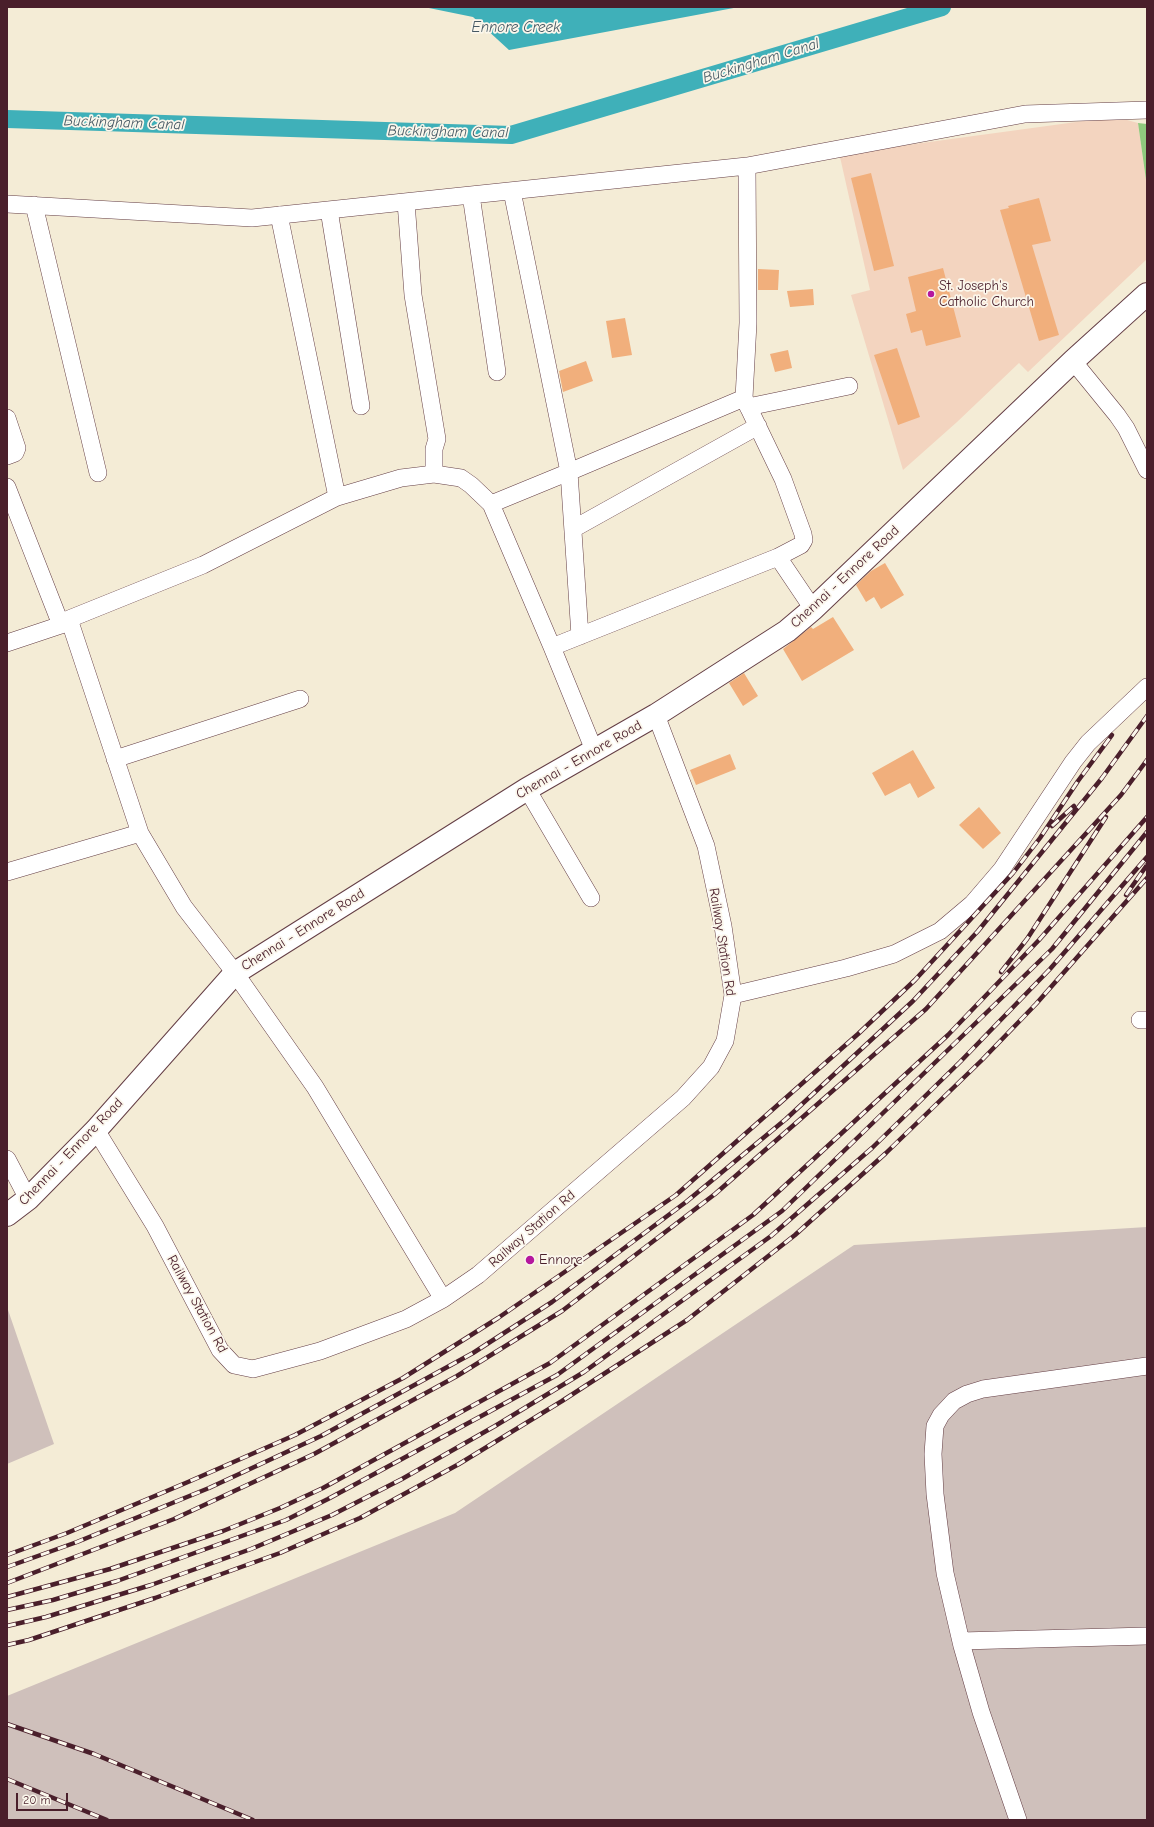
<!DOCTYPE html>
<style>
body{margin:0}
#map{position:relative;width:1154px;height:1827px;overflow:hidden;background:#f4ecd6;font-family:"Comic Neue",sans-serif}
canvas{display:block}
.frame{position:absolute;inset:0;border:8px solid #4a1f2b;pointer-events:none}
.scale{position:absolute;left:16px;top:1793px;width:52px;height:18px;box-sizing:border-box;border:2px solid #4a1f2b;border-top:0;padding-left:5px;font-size:12px;line-height:14px;white-space:nowrap;color:#4a1f2b;-webkit-text-stroke:3px #fbf7ec;paint-order:stroke}
</style>
<div id="map">
<canvas width="1154" height="1827"></canvas>
<div class="frame"></div>
<div class="scale">20 m</div>
</div>
<script>
const c = document.querySelector('canvas').getContext('2d');
c.lineJoin = 'round';
function paint(path, color) { c.fillStyle = color; c.fill(path, 'evenodd'); }
const toPath = rows => new Path2D(rows.map(r => 'M' + r).join(''));
function stroke(path, color, width, dash) { c.strokeStyle = color; c.lineWidth = width; c.lineCap = dash ? 'butt' : 'round'; c.setLineDash(dash || []); c.stroke(path); }
function write(font, color, halo, rows, align = 'center') {
  c.font = font + ' "Comic Neue",sans-serif'; c.lineWidth = 3.5; c.setLineDash([]); c.textBaseline = 'middle'; c.strokeStyle = halo; c.fillStyle = color; for (const [text, x, y, turn = 0] of rows) {
    c.save(); c.translate(x, y); c.rotate((+turn || 0) * Math.PI / 180); c.textAlign = isNaN(turn) ? turn : align; if (halo) c.strokeText(text, 0, 0); c.fillText(text, 0, 0); c.restore();
  }
}
const built = toPath([
 [1091,120,1127,120,1138,123,1147,187,1147,259,1028,372,1019,363,957,422,903,470,851,295,870,290,840,157,878,149]
]);
const industrial = toPath([
 [1147,1227,1147,1820,7,1820,7,1696,455,1513,854,1245],
 [7,1307,54,1444,7,1464]
]);
const green = toPath([
 [1138,123,1147,124,1147,187]
]);
const water = toPath([
 [424,7,739,7,509,50,473,17]
]);
const canal = toPath([
 [7,119,511,135,942,7]
]);
const building = toPath([
 [871,173,894,266,874,271,851,178],
 [1039,198,1051,241,1032,245,1059,335,1039,341,1000,210,1009,208,1008,206],
 [943,268,961,337,926,346,922,330,911,333,906,314,916,311,908,277],
 [758,269,779,270,778,290,758,290],
 [813,289,814,305,790,307,787,291],
 [625,318,632,355,612,358,606,321],
 [897,348,920,417,898,425,874,355],
 [788,350,792,368,775,372,770,354],
 [586,361,593,381,563,392,559,371],
 [885,563,904,595,881,609,874,597,866,602,856,585,871,571],
 [833,617,854,650,802,681,783,649,811,627,813,629],
 [744,673,758,696,743,706,729,683],
 [913,750,935,788,918,798,910,783,885,796,872,773],
 [730,754,736,769,696,785,690,770],
 [979,807,1001,833,983,849,959,825]
]);
const minor = toPath([
 [471,195,497,372],
 [406,202,413,295,437,439,434,449,434,474],
 [7,204,252,218,747,166,1025,114,1147,110],
 [34,205,98,473],
 [329,210,361,406],
 [279,215,337,497],
 [1073,361,1117,415,1126,428,1147,470],
 [744,398,783,479,803,534,804,540,801,545,778,557],
 [748,407,849,386],
 [7,418,17,448,15,453,7,456],
 [7,487,61,625],
 [491,504,569,472,512,191],
 [573,529,758,426],
 [69,619,140,833,184,907,235,973,315,1087,443,1299],
 [580,636,569,472,744,398,748,323,747,166],
 [7,643,61,625,69,619,203,565,337,497,401,478,434,474,461,478,471,485,491,504,552,647,594,750],
 [552,647,778,557,813,609],
 [115,759,300,699],
 [527,789,591,898],
 [7,872,140,833],
 [733,995,846,968,894,954,940,931,972,904,1002,869,1073,762,1088,743,1147,687],
 [1140,1020,1147,1020],
 [96,1130,155,1226,220,1350,234,1365,253,1369,320,1351,406,1319,443,1299,478,1275,683,1098,711,1067,725,1041,733,995,723,926,706,846,656,715],
 [7,1159,28,1199],
 [961,1641,1147,1636],
 [1018,1820,981,1712,962,1646,945,1573,935,1494,933,1454,935,1426,941,1415,954,1401,967,1394,983,1389,1147,1366]
]);
const major = toPath([
 [7,1215,28,1199,96,1130,235,973,527,789,656,715,787,631,813,609,1073,361,1147,294]
]);
const rail = toPath([
 [1052,826,1074,806],
 [1126,895,1147,865],
 [1001,972,1027,939,1106,817],
 [7,1555,67,1533,188,1482,295,1435,403,1378,498,1318,676,1195,858,1034,915,980,1013,873,1040,838,1078,781,1112,735],
 [7,1567,77,1542,209,1488,321,1436,473,1353,552,1302,686,1202,786,1119,913,1001,978,931,1102,778,1147,716],
 [7,1583,174,1519,314,1454,457,1376,562,1311,715,1194,926,1009,1121,795,1147,760],
 [7,1597,110,1569,223,1531,280,1508,323,1488,550,1363,753,1215,948,1035,1039,940,1147,817],
 [7,1610,53,1600,117,1581,286,1520,328,1499,557,1375,782,1211,1052,949,1147,832],
 [7,1626,46,1617,151,1585,251,1549,332,1515,402,1479,495,1426,584,1372,771,1236,872,1148,960,1062,1050,969,1147,857],
 [7,1645,29,1640,155,1598,280,1553,360,1518,459,1464,562,1401,687,1320,795,1235,886,1153,982,1060,1036,1004,1147,878],
 [7,1724,94,1754,253,1820],
 [7,1779,107,1820]
]);
const markers = [
 [931,294,4,"#b5179e"],
 [530,1260,5,"#b5179e"]
];
const poiNames = [
 ["St. Joseph's",939,286],
 ["Catholic Church",939,302],
 ["Ennore",539,1260]
];
const streetNames = [
 ["Chennai - Ennore Road",845,577,-43],
 ["Chennai - Ennore Road",579,760,-30],
 ["Chennai - Ennore Road",303,930,-32],
 ["Railway Station Rd",722,942,81],
 ["Chennai - Ennore Road",71,1152,-46],
 ["Railway Station Rd",532,1229,-41],
 ["Railway Station Rd",197,1304,61]
];
const waterNames = [
 ["Ennore Creek",516,28],
 ["Buckingham Canal",761,61,-17],
 ["Buckingham Canal",124,123,2],
 ["Buckingham Canal",448,132,1]
];
paint(built, '#f3d4bf');
paint(industrial, '#cfc0bb');
paint(green, '#8fc97d');
paint(water, '#3fb0b9');
stroke(canal, '#3fb0b9', 18);
paint(building, '#f1af7c');
stroke(minor, '#643e45', 18);
stroke(major, '#643e45', 24);
stroke(minor, '#fff', 17);
stroke(major, '#fff', 22);
stroke(rail, '#4a1f2b', 4.5);
stroke(rail, '#fbf7ec', 3, [9]);
for (const [x, y, r, color] of markers) { const dot = new Path2D(); dot.arc(x, y, r, 0, 2 * Math.PI); c.fillStyle = color; c.fill(dot); stroke(dot, '#fbf7ec', 1.5); }
write('14px', '#4a1f2b', '#fbf7ec', poiNames, 'left');
write('14px', '#4a1f2b', '#fbf7ec', streetNames);
write('italic 15px', '#465964', '#fbf7ec', waterNames);
</script>
